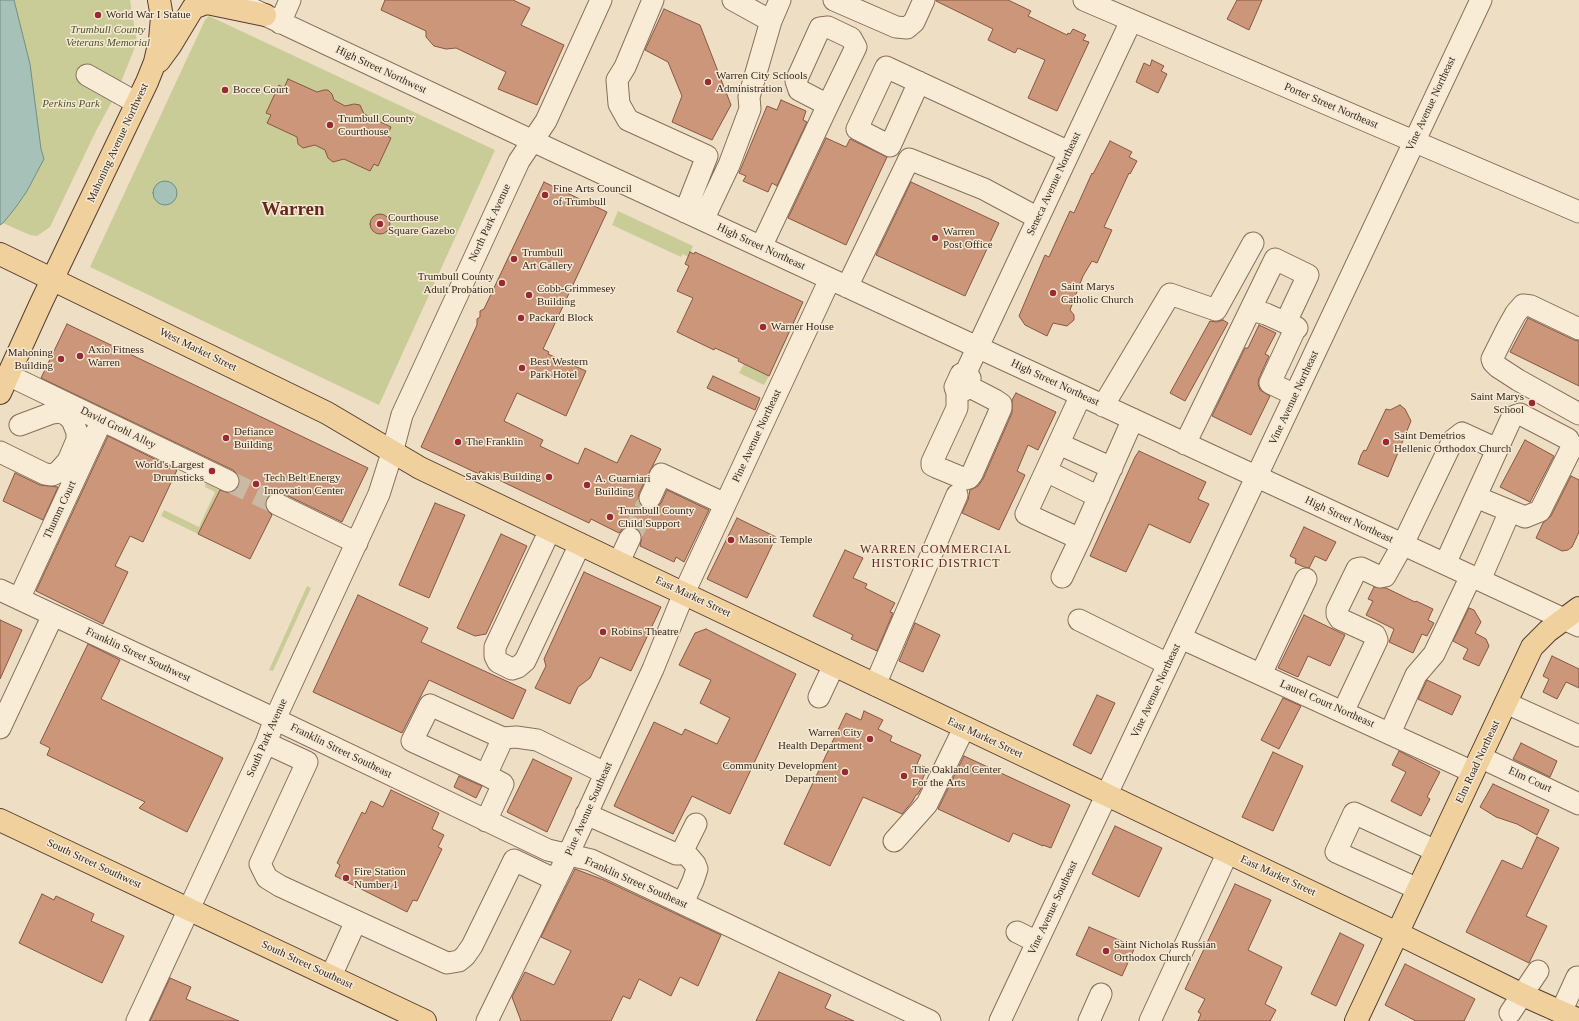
<!DOCTYPE html>
<style>
body{margin:0}
canvas{display:block;background:#eedec4}
</style>
<canvas width="1579" height="1021"></canvas>
<script>
const c = document.querySelector('canvas').getContext('2d');
c.lineJoin = 'round';
function paint(path, color) { c.fillStyle = color; c.fill(path, 'evenodd'); }
const toPath = rows => new Path2D(rows.map(r => 'M' + r).join(''));
function stroke(path, color, width, dash) { c.strokeStyle = color; c.lineWidth = width; c.lineCap = dash ? 'butt' : 'round'; c.setLineDash(dash || []); c.stroke(path); }
function write(font, color, halo, rows, align = 'center') {
  c.font = font + ' Georgia,serif'; c.lineWidth = 3; c.setLineDash([]); c.textBaseline = 'middle'; c.strokeStyle = halo; c.fillStyle = color; for (const [text, x, y, turn = 0] of rows) {
    c.save(); c.translate(x, y); c.rotate((+turn || 0) * Math.PI / 180); c.textAlign = isNaN(turn) ? turn : align; if (halo) c.strokeText(text, 0, 0); c.fillText(text, 0, 0); c.restore();
  }
}
const green = toPath([
 [14,0,130,0,137,42,117,92,96,131,50,227,37,236,30,235,3,223,27,191,44,159,41,149,30,64],
 [209,16,495,150,379,405,90,267,205,20],
 [618,211,693,246,688,257,683,254,681,257,612,225],
 [744,364,769,376,764,385,739,373],
 [206,481,221,488,198,534,161,516,164,510,199,527,215,492,205,487],
 [307,586,311,588,273,671,269,670]
]);
const water = toPath([
 [0,0,14,0,30,64,41,149,44,159,27,191,16,207,3,223,0,225,0,0],
 '153 193a12 12 0 1 1 24 0a12 12 0 1 1-24 0Z'
]);
const building = toPath([
 [385,0,513,0,530,8,521,25,564,45,537,105,498,89,506,72,456,48,446,49,434,46,426,37,426,31,381,10,385,0],
 [936,0,1008,0,1031,11,1028,16,1067,35,1068,33,1070,34,1073,29,1086,35,1083,40,1089,42,1057,111,1028,98,1045,60,1018,48,1015,53,988,40,993,29,936,1,936,0],
 [1237,0,1262,0,1249,30,1227,19,1237,0],
 [664,9,700,25,731,105,712,140,672,122,682,96,668,62,645,50,664,9],
 [1152,60,1164,66,1161,71,1167,74,1158,93,1136,82,1144,63,1150,66,1152,60],
 [288,79,317,92,324,90,328,90,332,94,334,100,345,106,354,104,360,105,364,114,391,127,387,136,391,138,378,166,374,164,370,171,344,159,333,162,328,158,325,150,315,145,303,148,298,144,297,137,267,123,271,115,266,113,279,85,284,88,288,79],
 [781,100,806,111,803,120,807,122,777,186,772,183,768,192,743,181,746,176,739,173,767,106,777,110,781,100],
 [826,138,846,147,850,139,887,157,846,245,788,218,826,138],
 [1110,141,1132,152,1129,157,1137,161,1130,174,1129,173,1104,227,1112,230,1097,263,1092,261,1083,276,1070,310,1074,315,1074,320,1067,326,1053,323,1047,336,1025,325,1019,316,1045,255,1049,257,1070,211,1074,213,1092,173,1093,174,1110,141],
 [544,182,607,212,543,349,549,352,548,354,586,371,566,416,517,393,504,421,543,440,540,446,578,464,585,448,617,463,631,435,661,449,639,493,638,500,640,505,645,509,652,510,657,508,661,503,667,490,709,510,684,562,676,557,674,562,640,546,642,536,640,531,635,527,628,526,623,528,619,533,591,519,589,523,480,471,479,474,421,447,477,325,477,319,480,317,480,311,484,309,544,182],
 [911,182,999,223,965,296,876,255,911,182],
 '370 224a10 10 0 1 1 20 0a10 10 0 1 1-20 0Z',
 [690,252,694,254,695,252,803,302,769,376,738,361,739,359,715,348,714,350,677,332,693,298,677,291,689,266,685,264,690,252],
 [1528,318,1574,340,1579,341,1579,386,1510,352,1528,318],
 [1223,320,1228,323,1185,401,1170,393,1210,321,1217,322,1223,320],
 [67,324,368,468,342,522,282,493,276,492,270,494,266,499,265,504,267,510,272,515,250,559,198,534,220,490,229,493,235,491,239,487,240,480,238,475,233,470,41,378,67,324],
 [1259,325,1276,333,1265,354,1269,356,1259,378,1258,384,1260,390,1270,396,1251,435,1212,416,1245,348,1248,348,1259,325],
 [713,376,760,398,755,410,707,388,713,376],
 [1016,393,1056,412,1038,450,1028,445,1017,471,1025,475,999,530,962,513,968,500,970,490,978,486,983,479,1012,413,1012,400,1016,393],
 [1400,405,1405,409,1411,421,1388,477,1358,464,1361,455,1364,450,1366,451,1386,409,1390,410,1400,405],
 [108,436,177,470,143,542,130,536,115,566,128,572,103,624,36,591,108,436],
 [1525,440,1554,456,1530,502,1500,487,1525,440],
 [1139,451,1206,482,1198,499,1209,504,1190,543,1149,524,1126,572,1090,556,1135,457,1139,451],
 [15,473,40,485,58,487,43,520,3,501,15,473],
 [1571,476,1579,480,1579,532,1572,547,1568,550,1562,551,1536,538,1543,523,1551,516,1571,476],
 [435,503,465,515,429,598,399,585,435,503],
 [737,518,776,537,747,598,707,579,737,518],
 [1304,527,1336,542,1326,561,1315,556,1309,568,1304,567,1295,563,1296,559,1290,556,1304,527],
 [501,534,527,546,486,634,475,636,457,628,501,534],
 [845,550,863,558,853,578,867,584,865,588,895,603,890,612,893,613,877,651,851,639,853,635,813,616,845,550],
 [584,572,661,607,631,671,600,657,590,678,578,687,570,704,535,688,546,666,544,659,584,572],
 [1374,587,1386,588,1415,602,1416,601,1433,609,1428,620,1434,623,1427,636,1422,634,1413,653,1389,642,1394,629,1366,615,1373,601,1368,599,1374,587],
 [358,595,428,628,421,642,526,690,513,719,429,680,402,733,313,692,358,595],
 [1469,608,1474,610,1481,622,1475,633,1486,639,1489,646,1479,666,1463,659,1468,649,1453,641,1469,608],
 [1304,615,1345,635,1330,666,1308,656,1298,677,1278,668,1304,615],
 [0,620,22,630,0,679,0,620],
 [915,623,940,635,923,672,899,661,915,623],
 [706,629,796,674,730,814,692,796,673,834,614,806,654,722,682,735,685,729,717,744,730,718,700,703,711,680,679,665,695,633,706,629],
 [88,644,120,660,101,699,223,758,187,832,139,808,145,802,47,755,50,748,40,743,88,644],
 [1552,656,1579,669,1579,688,1566,682,1557,699,1543,692,1549,679,1543,676,1552,656],
 [1427,680,1461,696,1452,715,1418,699,1427,680],
 [1097,695,1115,703,1091,754,1073,745,1097,695],
 [1283,698,1301,706,1279,749,1261,740,1283,698],
 [864,711,883,720,878,729,892,736,890,741,921,755,917,764,927,768,921,783,923,785,918,794,916,795,912,802,902,814,863,797,830,866,784,844,846,713,861,720,864,711],
 [1521,743,1557,761,1550,777,1513,759,1521,743],
 [1399,751,1440,772,1427,797,1430,799,1421,816,1391,801,1406,772,1392,765,1399,751],
 [1273,752,1303,766,1273,831,1242,817,1273,752],
 [964,756,1070,805,1051,848,1043,845,1043,846,1013,833,1009,842,938,809,964,756],
 [533,759,572,778,547,832,507,812,533,759],
 [459,776,482,786,476,798,454,787,459,776],
 [1493,784,1549,810,1537,835,1517,824,1496,817,1480,807,1493,784],
 [391,790,439,813,432,829,444,835,438,847,442,849,417,901,413,900,407,912,335,876,340,865,337,863,362,812,365,814,371,801,383,807,391,790],
 [1115,826,1162,848,1139,897,1092,874,1115,826],
 [1537,837,1559,848,1526,916,1547,926,1529,963,1466,932,1502,860,1522,869,1537,837],
 [575,869,604,880,721,935,698,986,680,977,671,996,639,979,630,999,623,996,611,1021,521,1021,512,997,525,972,554,985,571,951,541,937,575,869],
 [1235,884,1271,900,1248,950,1282,967,1265,1004,1276,1010,1270,1021,1198,1021,1201,1014,1198,1012,1205,999,1185,989,1235,884],
 [42,894,54,900,56,896,94,914,91,921,124,936,102,983,19,943,42,894],
 [1089,927,1135,947,1122,976,1076,955,1089,927],
 [1340,933,1364,945,1336,1006,1311,994,1340,933],
 [1405,964,1475,999,1464,1021,1416,1021,1385,1005,1405,964],
 [779,972,831,995,825,1008,854,1021,756,1021,779,972],
 [170,978,191,987,186,999,239,1021,150,1021,170,978]
]);
const minorTunnel = toPath([
 [228,481,277,504],
 [630,538,650,498]
]);
const minor = toPath([
 [653,0,625,67,617,80,619,104,628,120,707,156,685,212],
 [733,0,771,21],
 [834,0,896,27,907,28,914,22,924,0],
 [1084,0,1579,212],
 [248,7,552,150,1579,626],
 [280,23,290,0],
 [87,75,137,103],
 [919,82,890,146,857,129,886,67,1069,152],
 [703,220,729,165,750,109,749,97,771,21,780,0],
 [761,247,828,105,856,47,851,38,828,27,820,28,796,81,799,90,828,105],
 [847,287,909,159,984,189,1038,218],
 [1251,310,1266,314,1297,328],
 [1579,329,1531,306,1523,305,1516,313,1507,329,1492,359,1493,362,1498,367,1518,380,1579,414],
 [966,372,970,378,963,391,957,393,955,387,961,374,966,372,1131,21],
 [8,375,228,481],
 [957,393,957,408,932,462,932,465,936,467,965,479,969,478,972,474,1001,408,1001,404,995,400,966,385],
 [1081,395,1026,514,1080,539,1133,419],
 [1295,395,1270,383,1296,327],
 [1103,406,1170,294,1216,310,1253,243],
 [1059,444,1112,468],
 [1185,444,1275,259,1308,275,1286,322],
 [0,452,45,474,52,475,58,472,68,461,77,440,77,432,72,420,67,415,60,412,52,413,20,425],
 [1046,471,1099,497],
 [1476,497,1510,511],
 [650,498,661,474,725,504],
 [277,504,357,543],
 [550,530,495,647,495,656,498,662,512,669,518,667,525,661,580,544],
 [619,562,630,538],
 [1445,564,1512,417,1520,414,1568,439,1572,447,1540,511,1525,517,1510,511,1480,580],
 [1062,577,1080,539],
 [0,590,258,711,548,850,591,860,930,1021],
 [19,599,102,420],
 [1079,620,1168,664],
 [1181,638,1473,772],
 [1261,674,1306,579],
 [875,685,957,495],
 [819,697,834,665],
 [1506,703,1579,736],
 [430,705,503,738,486,775,412,741,430,705],
 [1343,712,1377,640,1375,635,1340,619,1337,614,1337,610,1357,569,1361,568,1380,577,1385,576,1403,544,1453,440,1462,433,1497,449],
 [0,728,53,615],
 [1390,733,1416,675,1434,654,1471,576],
 [503,738,516,737,537,740,605,773],
 [266,743,307,762,260,864,267,878,280,886,447,963,459,961,465,956,472,946,514,860,556,880],
 [1480,757,1579,804],
 [486,775,503,784,486,821],
 [586,814,676,854,679,854,683,850,696,824],
 [894,841,927,804,964,728],
 [1418,889,1336,852,1354,813,1436,851],
 [683,903,693,881,697,869,695,864,683,850],
 [1017,932,1037,942],
 [331,976,356,921],
 [1561,1012,1577,977],
 [1510,1013,1538,971],
 [137,1021,266,743,275,719,379,494,392,453,402,415,519,161,546,121,601,0],
 [487,1021,568,855,653,669,684,593,830,279],
 [1000,1021,1481,0],
 [1089,1021,1101,994],
 [1150,1021,1228,852]
]);
const major = toPath([
 [159,61,170,46,193,8,203,4,207,3,265,15],
 [0,254,327,413,420,468,1397,933,1523,995,1579,1020],
 [0,393,41,303,147,82,155,62,160,40,162,17,159,0],
 [0,820,425,1021],
 [1356,1021,1532,647,1548,631,1579,608]
]);
const markers = [
 [98,15,4,"#972b34"],
 [708,82,4,"#972b34"],
 [225,90,4,"#972b34"],
 [330,125,4,"#972b34"],
 [545,195,4,"#972b34"],
 [380,224,4,"#972b34"],
 [935,238,4,"#972b34"],
 [514,259,4,"#972b34"],
 [502,283,4,"#972b34"],
 [1053,293,4,"#972b34"],
 [529,295,4,"#972b34"],
 [521,318,4,"#972b34"],
 [763,327,4,"#972b34"],
 [80,356,4,"#972b34"],
 [61,359,4,"#972b34"],
 [522,368,4,"#972b34"],
 [1532,403,4,"#972b34"],
 [226,438,4,"#972b34"],
 [458,442,4,"#972b34"],
 [1386,442,4,"#972b34"],
 [212,471,4,"#972b34"],
 [549,477,4,"#972b34"],
 [256,484,4,"#972b34"],
 [587,485,4,"#972b34"],
 [610,517,4,"#972b34"],
 [731,540,4,"#972b34"],
 [603,632,4,"#972b34"],
 [870,739,4,"#972b34"],
 [845,772,4,"#972b34"],
 [904,776,4,"#972b34"],
 [346,878,4,"#972b34"],
 [1106,951,4,"#972b34"]
];
const poiNames = [
 ["World War I Statue",106,15],
 ["Warren City Schools",716,76],
 ["Administration",716,89],
 ["Bocce Court",233,90],
 ["Trumbull County",338,119],
 ["Courthouse",338,132],
 ["Fine Arts Council",553,189],
 ["of Trumbull",553,202],
 ["Courthouse",388,218],
 ["Square Gazebo",388,231],
 ["Warren",943,232],
 ["Post Office",943,245],
 ["Trumbull",522,253],
 ["Art Gallery",522,266],
 ["Trumbull County",494,277,"right"],
 ["Adult Probation",494,290,"right"],
 ["Saint Marys",1061,287],
 ["Catholic Church",1061,300],
 ["Cobb-Grimmesey",537,289],
 ["Building",537,302],
 ["Packard Block",529,318],
 ["Warner House",771,327],
 ["Axio Fitness",88,350],
 ["Warren",88,363],
 ["Mahoning",53,353,"right"],
 ["Building",53,366,"right"],
 ["Best Western",530,362],
 ["Park Hotel",530,375],
 ["Saint Marys",1524,397,"right"],
 ["School",1524,410,"right"],
 ["Defiance",234,432],
 ["Building",234,445],
 ["Saint Demetrios",1394,436],
 ["Hellenic Orthodox Church",1394,449],
 ["The Franklin",466,442],
 ["World's Largest",204,465,"right"],
 ["Drumsticks",204,478,"right"],
 ["Savakis Building",541,477,"right"],
 ["Tech Belt Energy",264,478],
 ["Innovation Center",264,491],
 ["A. Guarniari",595,479],
 ["Building",595,492],
 ["Trumbull County",618,511],
 ["Child Support",618,524],
 ["Masonic Temple",739,540],
 ["Robins Theatre",611,632],
 ["Warren City",862,733,"right"],
 ["Health Department",862,746,"right"],
 ["Community Development",837,766,"right"],
 ["Department",837,779,"right"],
 ["The Oakland Center",912,770],
 ["For the Arts",912,783],
 ["Fire Station",354,872],
 ["Number 1",354,885],
 ["Saint Nicholas Russian",1114,945],
 ["Orthodox Church",1114,958]
];
const parkNames = [
 ["Trumbull County",108,30],
 ["Veterans Memorial",108,43],
 ["Perkins Park",71,104]
];
const streetNames = [
 ["High Street Northwest",381,70,25],
 ["Vine Avenue Northeast",1431,104,-65],
 ["Porter Street Northeast",1331,106,23],
 ["Mahoning Avenue Northwest",118,143,-65],
 ["Seneca Avenue Northeast",1054,184,-65],
 ["North Park Avenue",490,223,-65],
 ["High Street Northeast",761,247,25],
 ["West Market Street",198,350,26],
 ["High Street Northeast",1055,383,25],
 ["Vine Avenue Northeast",1294,398,-65],
 ["David Grohl Alley",118,428,26],
 ["Pine Avenue Northeast",757,436,-65],
 ["Thumm Court",60,510,-65],
 ["High Street Northeast",1349,520,25],
 ["East Market Street",693,597,25],
 ["Franklin Street Southwest",138,655,25],
 ["Vine Avenue Northeast",1156,691,-65],
 ["Laurel Court Northeast",1327,704,24],
 ["South Park Avenue",267,738,-66],
 ["East Market Street",985,738,25],
 ["Franklin Street Southeast",341,751,26],
 ["Elm Road Northeast",1478,762,-65],
 ["Elm Court",1530,780,25],
 ["Pine Avenue Southeast",589,809,-66],
 ["South Street Southwest",94,864,25],
 ["East Market Street",1278,876,25],
 ["Franklin Street Southeast",636,883,24],
 ["Vine Avenue Southeast",1053,908,-65],
 ["South Street Southeast",307,965,25]
];
const neighbourhoodNames = [
 ["WARREN COMMERCIAL",936,550],
 ["HISTORIC DISTRICT",936,564]
];
const townNames = [
 ["Warren",293,210]
];
paint(green, '#cacc98');
paint(water, '#a6c1b7');
stroke(water, '#6d8f84', 1);
paint(building, '#cc967a');
stroke(building, '#875741', 1);
stroke(minorTunnel, '#cabaa3', 21, [21, 10]);
stroke(minor, '#886f5b', 23);
stroke(major, '#563e2f', 24);
stroke(minor, '#f8ecd7', 21);
stroke(major, '#f0d09c', 22);
for (const [x, y, r, color] of markers) { const dot = new Path2D(); dot.arc(x, y, r, 0, 2 * Math.PI); c.fillStyle = color; c.fill(dot); stroke(dot, '#f5e9d4', 1.5); }
write('11px', '#38291e', '#f5e9d4', poiNames, 'left');
write('italic 11px', '#4c5525', '#f5e9d4', parkNames);
write('11px', '#38291e', '#f5e9d4', streetNames);
c.letterSpacing = '1px';
write('12px', '#65271e', '#f5e9d4', neighbourhoodNames);
c.letterSpacing = '0px';
write('bold 19px', '#65271e', '#f5e9d4', townNames);
</script>
